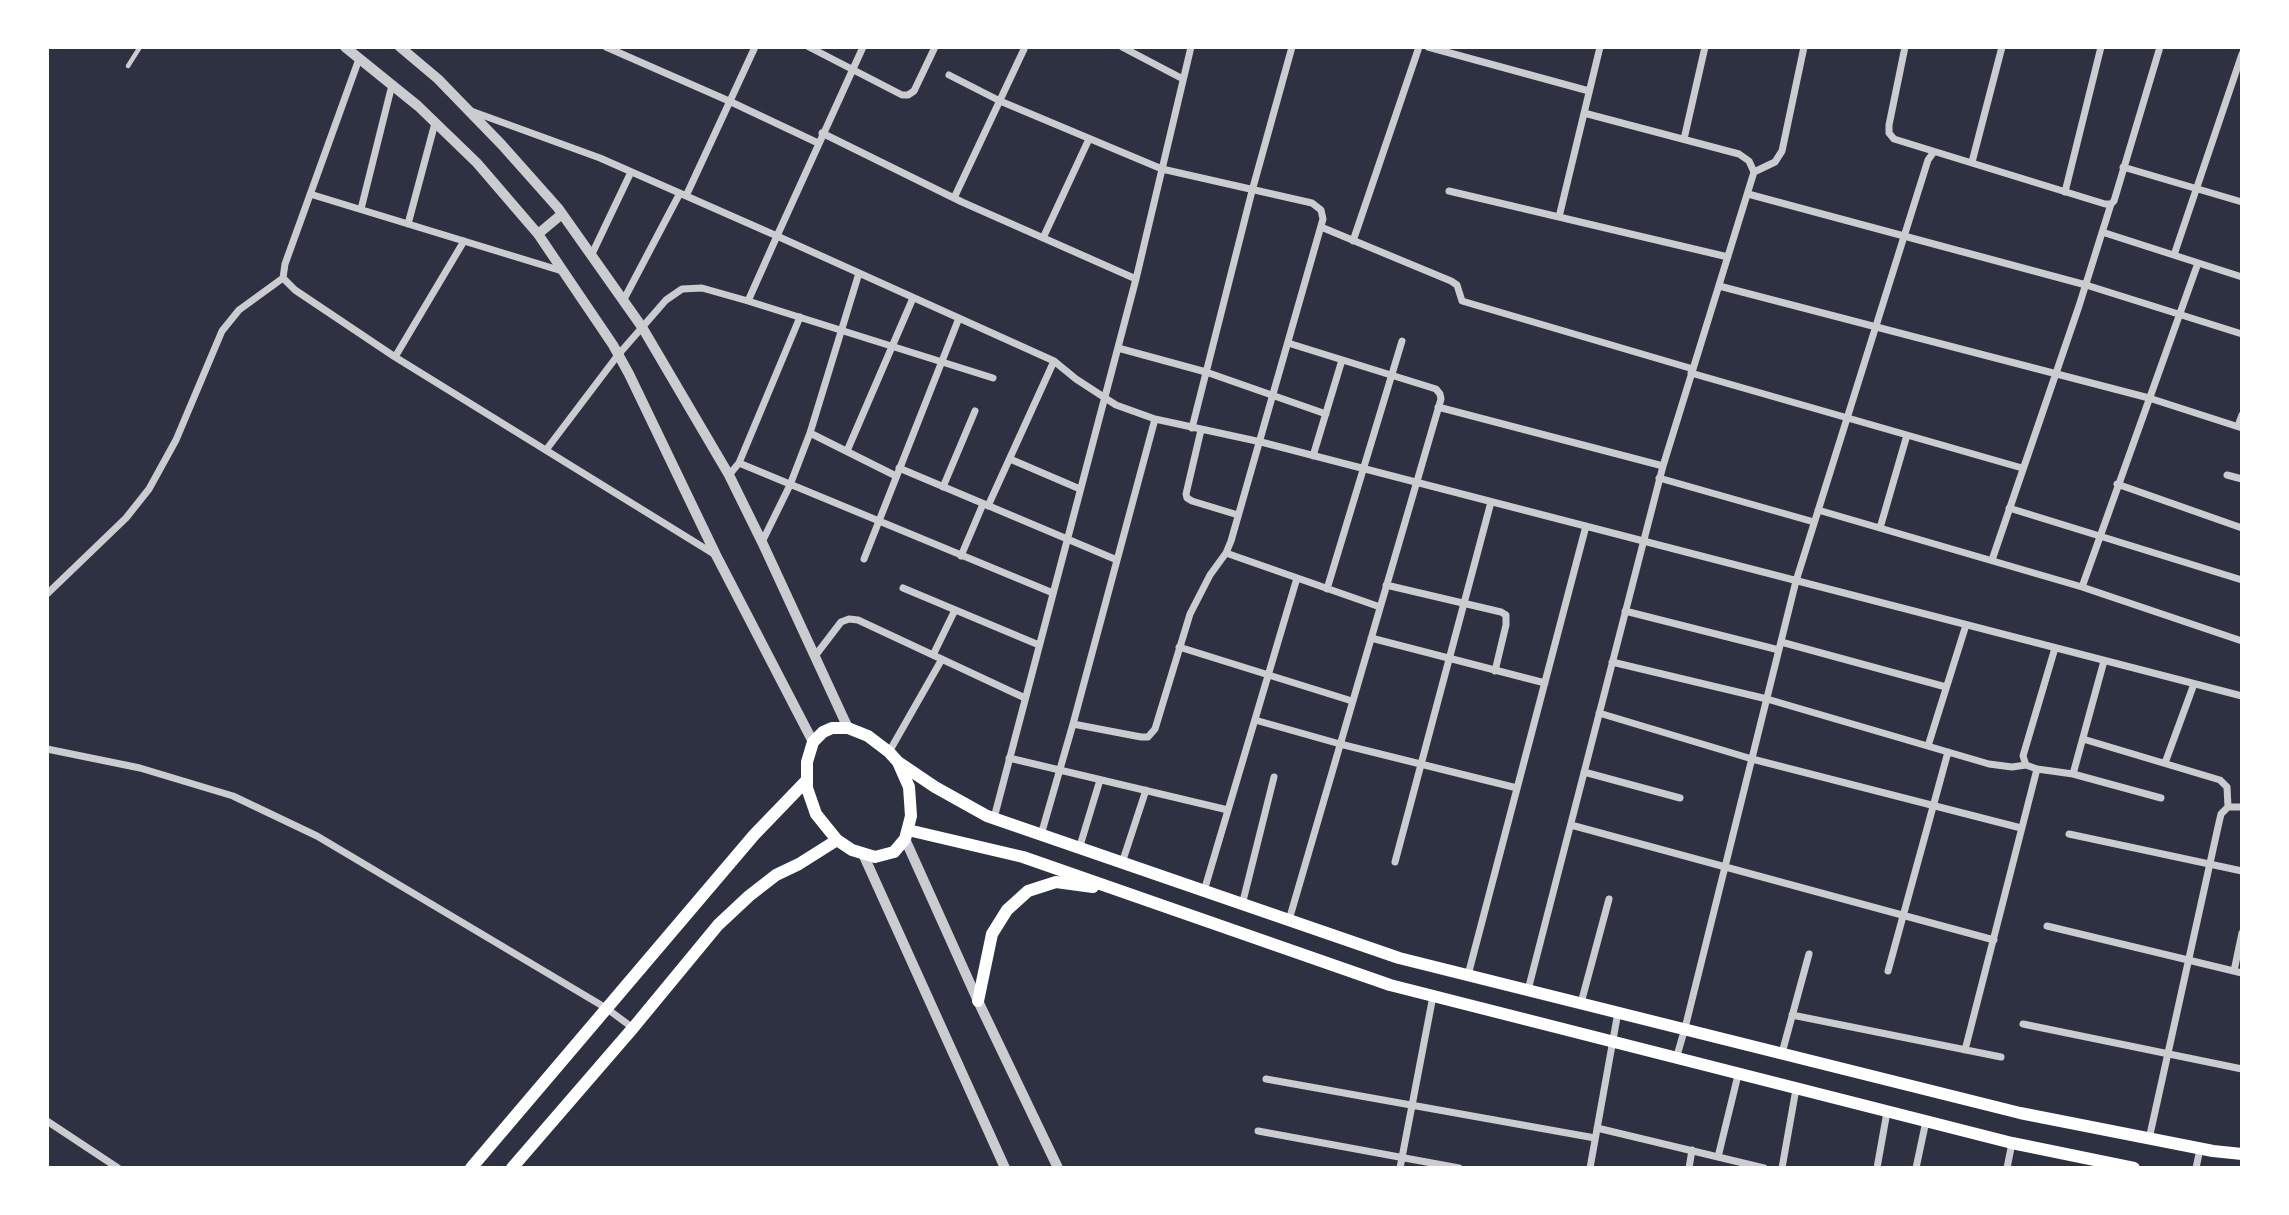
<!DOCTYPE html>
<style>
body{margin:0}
#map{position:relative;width:2289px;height:1215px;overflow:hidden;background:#2d3142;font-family:Lato,sans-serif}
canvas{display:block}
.frame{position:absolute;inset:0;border:49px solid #fff;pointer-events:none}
</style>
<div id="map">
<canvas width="2289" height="1215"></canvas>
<div class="frame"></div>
</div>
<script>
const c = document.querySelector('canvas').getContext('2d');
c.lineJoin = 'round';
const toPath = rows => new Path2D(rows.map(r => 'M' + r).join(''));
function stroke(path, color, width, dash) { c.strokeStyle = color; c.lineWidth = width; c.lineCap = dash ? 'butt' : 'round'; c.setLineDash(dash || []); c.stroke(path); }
const service = toPath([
 [128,66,140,47]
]);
const minor = toPath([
 [606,47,729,101,818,143],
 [809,47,902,95,908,95,914,91,935,47],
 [1122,47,1183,79],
 [1428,47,1589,91],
 [1905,47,1889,125,1889,133,1894,139,2105,204,2111,204,2114,201,2160,47],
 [359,59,285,264,283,278,295,290,395,357,714,554],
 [949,75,1000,101,1162,169,1312,203,1321,210,1323,219,1231,541,1226,553,1210,575,1190,614,1155,729,1148,737,1141,737,1073,724],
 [471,111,600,158,777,236,863,47],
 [822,133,962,202,1136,279],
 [1684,139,1705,47],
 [1972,162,2002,47],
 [2123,167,2242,202],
 [1754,172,1775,162,1782,151,1804,47],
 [1449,191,1728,257],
 [2065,192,2101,47],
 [310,194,562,271],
 [1748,194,2086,285,2242,334],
 [686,196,755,47],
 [954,198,1025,47],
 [361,209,392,85],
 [1559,217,1600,47],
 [408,224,435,123],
 [1321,227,1451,281,1457,285,1462,301,1693,369],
 [2102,232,2242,277],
 [1043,238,1089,139],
 [1353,241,1419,47],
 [2174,255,2242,54],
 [591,256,631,172],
 [1719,286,2149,398,2242,428],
 [623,301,680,193],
 [748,301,993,378],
 [1288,343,1436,389,1440,394,1441,399,1289,920],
 [1118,348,1206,372,1326,414],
 [395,357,464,241],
 [1691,373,2022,468],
 [1438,407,1663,466],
 [2238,426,2242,415],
 [1192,428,1252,191,1292,47],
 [1201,430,1186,494,1187,498,1192,501,1238,515],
 [810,433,896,476],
 [546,450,618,355,666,300,682,289,702,288,748,301,777,236,1054,361,1076,379,1116,405,1155,419,1261,442,2242,696],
 [847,451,913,298],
 [1313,456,1342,360],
 [1010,459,1080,489],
 [739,463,1053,593],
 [899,468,1117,560],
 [729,475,739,463,800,317],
 [2227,475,2242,479],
 [1659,478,1814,522],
 [2117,484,2242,528],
 [943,487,975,411],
 [988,506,1054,361],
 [2009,508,2242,580],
 [1818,510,2082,587,2242,641],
 [1880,528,1907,435],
 [762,542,790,485,810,433,859,273],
 [1226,553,1380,607],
 [961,556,983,504],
 [864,559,959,318],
 [1992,560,2079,306,2111,204],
 [1386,585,1501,612,1506,615,1506,625,1495,671],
 [2082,587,2198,263],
 [903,588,1039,645],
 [1327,589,1402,341],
 [47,594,126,518,149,489,176,440,222,331,239,310,283,278],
 [1625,611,1779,650],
 [1371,638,1545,683],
 [1781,642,1946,687],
 [1179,647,1352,701],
 [2055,648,2023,756,2026,765,2037,769,2073,774,2161,798],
 [933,655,955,610],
 [815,656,841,622,849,619,858,620,1025,698],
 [1612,662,1767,699,1989,764,2012,767,2026,765],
 [1599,713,1752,759,2021,828],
 [1255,720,1340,744,1517,788],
 [2083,739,2220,780,2227,787,2228,807],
 [1928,746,1966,625],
 [47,749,140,768,233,796,317,836,606,1008,633,1028],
 [889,752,942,659],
 [1009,758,1228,810],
 [2165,763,2194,684],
 [1584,772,1680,798],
 [2073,774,2104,661],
 [994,818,1136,279,1191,47],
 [1571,825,1994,940],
 [2069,834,2242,871],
 [1041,835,1073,724,1155,419],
 [1079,849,1100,780],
 [1395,862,1491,502],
 [1122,863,1146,790],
 [1204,891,1297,578],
 [1242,905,1274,777],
 [2047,926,2242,973],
 [1888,971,1948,752],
 [2234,971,2242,933],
 [1468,975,1586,526],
 [1528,990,1663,466,1754,172,1749,161,1739,154,1584,113],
 [1581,1003,1609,899],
 [1792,1015,2001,1057],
 [2023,1024,2242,1069],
 [1965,1050,2037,769],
 [1782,1053,1809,954],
 [1676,1059,1685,1028,1796,581,1928,160,1933,153],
 [1266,1079,1595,1138],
 [47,1121,118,1168],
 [1597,1128,1764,1168],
 [1258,1131,1459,1168],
 [2149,1139,2218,827,2221,814,2228,807,2242,807],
 [1718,1157,1738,1075],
 [1400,1168,1433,996],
 [1590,1168,1618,1012],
 [1689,1168,1692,1150],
 [1782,1168,1796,1089],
 [1877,1168,1887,1112],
 [1916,1168,1926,1121],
 [2007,1168,2012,1143],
 [2196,1168,2200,1149]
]);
const tertiary = toPath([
 [345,47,418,106,477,163,538,234,613,345,629,374,716,555,813,742],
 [400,47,438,79,502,145,558,208,642,327,729,475,762,542,848,728],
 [538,234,562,214],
 [905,839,978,1001,1058,1168],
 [863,854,1005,1168]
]);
const secondary = toPath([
 [898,762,909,787,911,816,905,839,894,852,875,857,852,850,837,840,816,814,807,788,807,762,813,742,823,732,832,728,848,728,868,736,889,752,898,762,935,787,987,816,1399,958,2020,1113,2213,1151,2242,1154],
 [908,830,1023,857,1390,985,2012,1143,2134,1168],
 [978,1001,992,934,1007,910,1028,891,1056,882,1093,887],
 [471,1168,754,835,807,780],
 [512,1168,633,1028,718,925,749,896,776,875,799,864,837,840]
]);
stroke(service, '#caccd0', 4.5);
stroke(minor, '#caccd0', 7);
stroke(tertiary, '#caccd0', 10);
stroke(secondary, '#fff', 12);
</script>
